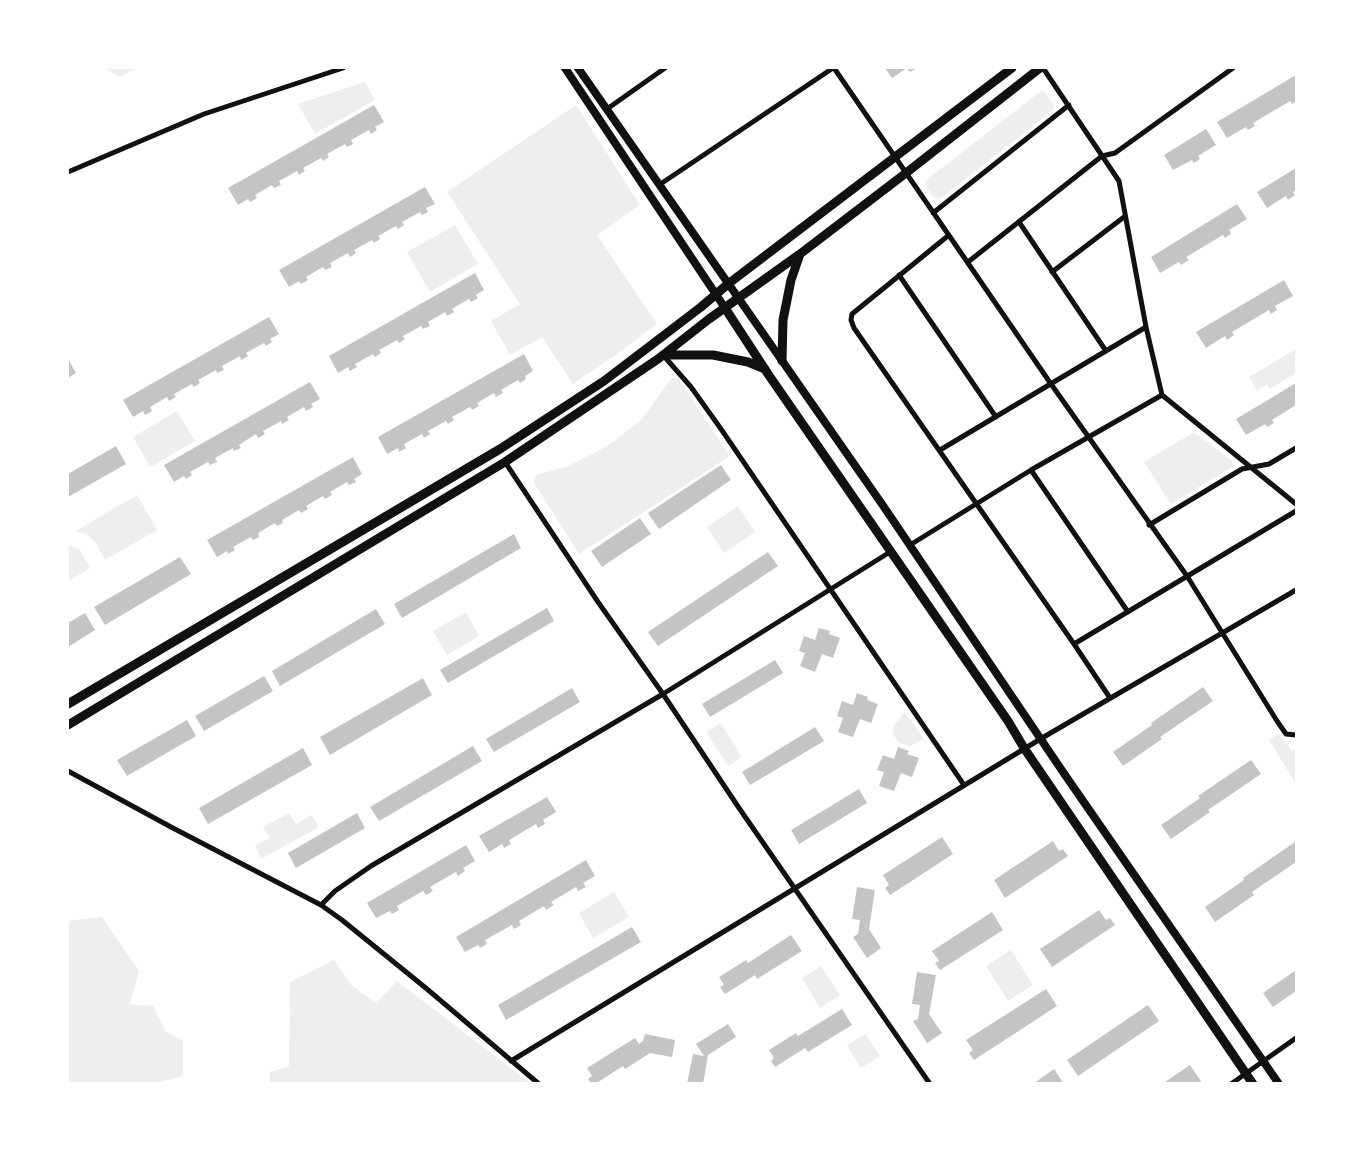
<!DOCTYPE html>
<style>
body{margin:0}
#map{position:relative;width:1364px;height:1151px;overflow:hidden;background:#fff;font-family:Bitter,serif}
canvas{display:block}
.frame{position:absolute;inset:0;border:69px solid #fff;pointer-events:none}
</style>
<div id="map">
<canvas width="1364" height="1151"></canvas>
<div class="frame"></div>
</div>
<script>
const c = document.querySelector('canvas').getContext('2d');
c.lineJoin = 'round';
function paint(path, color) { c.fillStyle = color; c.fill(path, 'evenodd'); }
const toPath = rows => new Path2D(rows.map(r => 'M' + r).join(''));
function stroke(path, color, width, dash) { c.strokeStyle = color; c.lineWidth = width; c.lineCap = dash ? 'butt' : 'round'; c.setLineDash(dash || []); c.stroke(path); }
const green = toPath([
 [105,68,137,68,119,77],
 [365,82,375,100,315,134,298,104],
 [1041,91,1045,92,1054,105,1053,110,940,199,933,197,926,186,925,181],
 [576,105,640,205,597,235,657,324,617,354,573,384,542,337,510,355,491,321,520,304,447,192],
 [455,225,478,264,430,292,407,252],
 [1296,349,1296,373,1270,389,1267,384,1257,391,1249,377],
 [672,378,678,378,730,456,579,554,534,483,536,475,569,466,609,445,641,420],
 [177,411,195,441,150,467,133,437],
 [1194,432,1232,461,1232,467,1171,504,1144,462],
 [137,495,157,530,105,560,95,542,87,535,76,531],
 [738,506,755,532,724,553,707,527],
 [68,545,80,550,90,568,68,581],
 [466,612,479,636,447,655,433,631],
 [905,712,924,739,910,746,899,743,893,734,894,725],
 [721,723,742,757,728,766,706,732],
 [1279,733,1292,751,1296,748,1296,784,1269,740],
 [289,813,296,824,312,815,319,827,261,859,255,846,270,838,263,827],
 [614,892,629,917,593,938,579,913],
 [102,917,139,971,130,1004,153,1006,166,1032,183,1041,183,1076,155,1083,68,1083,68,921],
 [1011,950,1033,985,1008,1001,986,966],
 [334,960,351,985,376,1003,397,981,530,1083,270,1083,270,1072,289,1066,290,982],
 [821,966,840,995,820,1008,802,978],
 [866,1034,880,1056,861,1068,847,1045]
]);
const building = toPath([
 [885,68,917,68,910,72,907,68,892,78],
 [1296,75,1296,101,1292,104,1290,101,1253,123,1255,126,1248,130,1246,127,1227,138,1217,122],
 [374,105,384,122,375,127,377,130,371,134,369,130,351,140,353,144,347,147,345,144,327,154,329,157,323,161,321,158,303,168,305,171,299,175,297,171,279,181,281,185,274,188,272,185,255,195,257,198,250,202,248,199,238,205,228,188],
 [1206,129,1216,145,1198,156,1200,159,1194,163,1192,160,1173,170,1164,155],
 [1296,168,1296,190,1293,192,1295,195,1288,200,1286,196,1267,208,1257,192],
 [425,187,435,204,426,208,428,212,422,215,420,212,402,222,404,225,398,229,396,226,378,236,380,239,374,243,372,240,354,250,356,253,350,257,348,253,330,263,332,267,325,270,323,267,306,277,308,280,301,284,299,281,289,287,279,270],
 [1237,204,1247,219,1229,230,1231,234,1225,238,1223,235,1186,257,1189,260,1181,265,1179,262,1160,273,1151,257],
 [475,273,484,290,476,295,478,298,471,302,469,299,452,309,454,312,447,316,445,312,428,322,430,326,423,329,421,326,403,336,405,339,399,343,397,340,379,350,381,353,375,357,373,354,355,364,357,367,350,371,348,367,338,373,329,356],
 [1284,280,1293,296,1275,306,1277,310,1271,314,1269,310,1232,332,1234,335,1227,340,1225,336,1206,348,1196,332],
 [269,317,279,334,270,339,272,342,266,346,264,343,246,353,248,356,241,360,240,356,222,366,224,370,217,373,216,370,198,380,200,383,194,387,192,384,174,394,176,397,169,401,167,397,150,407,152,411,145,415,143,411,133,417,123,400],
 [524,354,533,371,525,376,526,379,520,383,518,380,501,390,503,393,496,397,494,393,477,403,479,406,472,410,470,407,452,417,454,420,448,424,446,421,428,431,430,434,424,438,422,434,404,444,406,448,399,452,398,448,387,454,378,437],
 [68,359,76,373,68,378],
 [310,382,320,399,311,404,313,407,306,411,304,407,287,417,289,420,282,424,281,421,263,431,265,434,258,438,256,434,239,445,241,448,234,451,233,448,215,458,217,462,210,465,208,462,190,472,192,475,186,479,184,476,174,482,164,465],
 [1296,383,1296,405,1272,420,1274,423,1267,427,1265,424,1246,435,1236,419],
 [116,446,126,464,68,497,68,474],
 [353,457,362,474,354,479,356,482,349,485,347,482,330,492,332,495,325,499,323,496,306,506,308,509,301,513,299,510,282,520,283,523,277,526,275,523,258,533,259,537,253,540,251,537,233,547,235,550,228,554,227,551,217,557,207,540],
 [721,465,731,480,659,529,648,513],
 [640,518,651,534,602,567,591,551],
 [514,534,521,548,402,618,394,604],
 [768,552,778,566,658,646,648,632],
 [180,557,191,574,105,625,94,607],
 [547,608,554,621,448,683,440,670],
 [376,609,385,624,280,686,272,671],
 [85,613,95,630,68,647,68,623],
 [819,628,830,631,829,634,840,638,833,658,822,654,815,672,800,666,805,653,799,651,804,636,815,640],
 [775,660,783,673,710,717,702,704],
 [264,676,273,691,204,731,195,716],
 [423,678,432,695,330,755,320,737],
 [1203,687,1213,701,1160,737,1162,739,1123,766,1113,752,1152,725,1151,723],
 [572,688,580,702,494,752,486,739],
 [857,693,868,697,867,700,878,704,871,723,860,719,853,737,838,732,843,718,837,716,842,701,853,705],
 [187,720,196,736,127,776,117,760],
 [815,727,824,741,750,785,742,772],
 [473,746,482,761,379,821,370,807],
 [898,747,909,751,907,754,919,758,912,777,901,773,894,791,879,786,884,772,877,770,883,755,894,759],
 [303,748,312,765,208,824,199,808],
 [1251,760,1261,774,1208,810,1210,812,1171,839,1161,825,1200,798,1198,796],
 [859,789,867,803,799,844,791,830],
 [547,797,556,812,543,820,545,824,538,828,536,824,509,840,511,844,504,848,502,844,489,852,479,836],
 [357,813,365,828,296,868,288,853],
 [942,837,953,854,890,895,885,888,889,885,883,875],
 [1053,841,1059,851,1063,849,1068,856,1005,898,994,880],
 [1295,842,1296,862,1252,892,1254,895,1215,922,1205,907,1244,880,1243,878],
 [466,845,475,861,463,868,465,871,458,876,456,872,430,887,433,891,426,895,423,891,397,906,399,910,392,914,390,911,376,918,367,903],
 [586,860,595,876,583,883,586,887,578,891,576,887,551,902,554,905,546,910,544,906,519,921,521,925,514,929,512,925,485,940,487,944,480,948,478,945,465,952,456,937],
 [857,887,875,890,869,929,881,948,867,958,853,937,858,934,860,920,852,919],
 [1099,910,1106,920,1110,918,1115,925,1052,967,1040,949],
 [992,912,1003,930,940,970,935,963,939,961,932,951],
 [632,927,641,942,506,1020,498,1005],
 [791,935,802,951,757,979,755,975,725,994,720,987,724,985,719,977,746,960,748,963],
 [1296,970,1296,991,1273,1007,1263,993],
 [917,972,936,975,929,1014,942,1033,927,1043,913,1021,918,1019,920,1005,912,1004],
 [1046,989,1057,1006,974,1060,969,1053,973,1050,966,1040],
 [1148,1005,1159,1021,1078,1076,1067,1060],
 [842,1009,852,1025,808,1052,805,1048,775,1067,771,1061,774,1058,769,1050,796,1033,798,1036],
 [728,1024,736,1037,708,1055,703,1084,687,1084,693,1054,704,1056,696,1044],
 [645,1034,675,1040,672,1057,650,1053,625,1069,623,1066,595,1084,592,1084,588,1079,592,1076,587,1068,635,1038,639,1044,643,1041],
 [1190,1065,1201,1081,1198,1084,1162,1084],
 [1054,1069,1064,1084,1033,1084]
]);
const minor = toPath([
 [834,68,1051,384,1187,576,1277,721,1286,734,1296,735],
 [1043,68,1119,181,1146,327,1162,395,1296,504],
 [607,109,665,68],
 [68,172,204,114,343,68],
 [659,185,833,68],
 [933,213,1069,105],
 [1019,222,1106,351],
 [949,235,852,314,851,320,854,328,1074,644,1110,698],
 [968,262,1102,156,1115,153,1233,68],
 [1052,272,1124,217],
 [899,275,996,417],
 [663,355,691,387,721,429,964,785],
 [940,450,1146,327],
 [505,462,598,602,663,694,739,808,930,1084],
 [1031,470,1128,612],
 [1149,525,1242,469,1269,464,1296,448],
 [910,545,1031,470,1162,395],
 [1074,644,1296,511],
 [68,771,171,827,321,905,342,920,427,989,539,1084],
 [321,905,335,891,371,866,663,694,890,552],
 [511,1061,1042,738,1296,590],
 [1231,1084,1296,1038]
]);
const tertiary = toPath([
 [565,68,725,308],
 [578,68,884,507,1063,772,1279,1084]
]);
const secondary = toPath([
 [725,308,768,374,1008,721,1024,748,1253,1084],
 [663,355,713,355,748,362,765,369],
 [782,361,783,320,791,280,800,254],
 [68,704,500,449,604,381,701,307,728,284,1012,68],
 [68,725,505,462,658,359,709,319,800,254,906,173,1040,68]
]);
paint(green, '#eee');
paint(building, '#c4c4c4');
stroke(minor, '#111', 5);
stroke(tertiary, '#111', 8);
stroke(secondary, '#111', 9);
</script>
